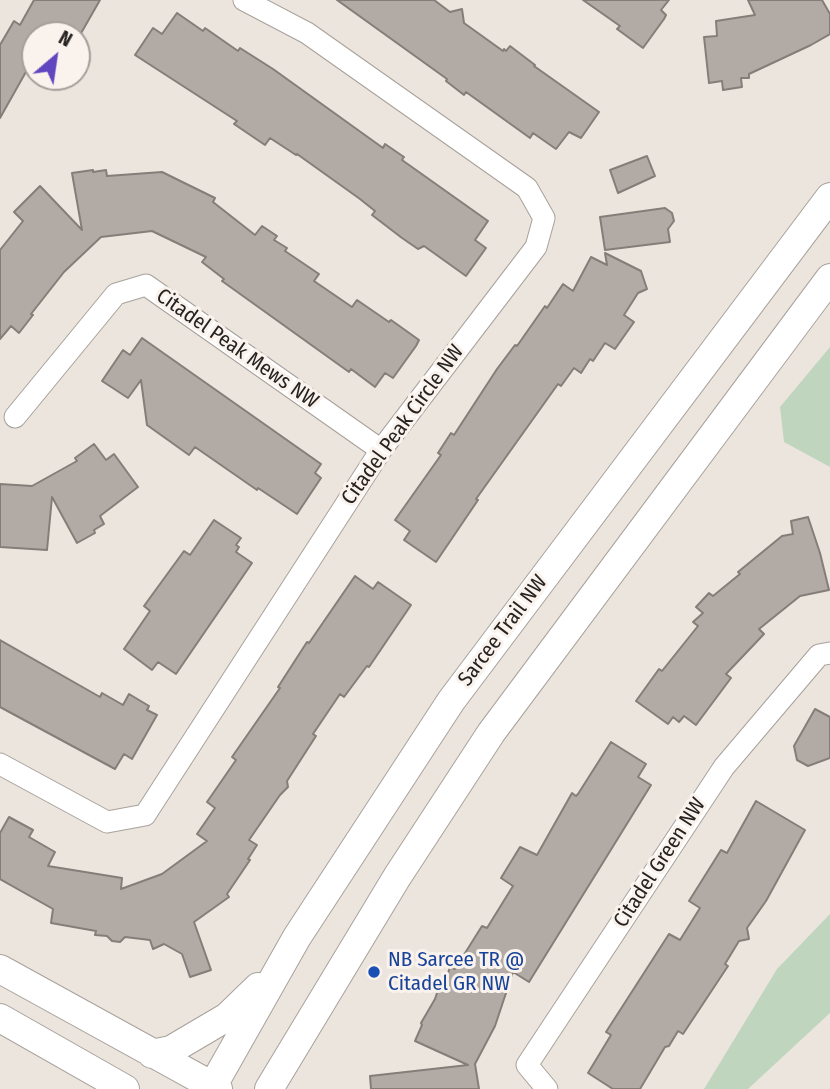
<!DOCTYPE html>
<style>
body{margin:0}
#map{position:relative;width:830px;height:1089px;overflow:hidden;background:#ece5de;font-family:"Fira Sans Condensed",sans-serif}
canvas{display:block}
.north{position:absolute;left:21px;top:21px;width:70px;height:70px;box-sizing:border-box;background:#faf2ec;border:2px solid #a59f9a;border-radius:50%;rotate:29deg;font-size:19px;font-weight:700;line-height:28px;text-align:center;color:#252220}
.north::after{content:'';display:block;margin:auto;width:24px;height:32px;background:#6046bf;clip-path:polygon(50% 0,100% 100%,50% 72%,0 100%)}
</style>
<div id="map">
<canvas width="830" height="1089"></canvas>
<div class="north">N</div>
</div>
<script>
const c = document.querySelector('canvas').getContext('2d');
c.lineJoin = 'round';
function paint(path, color) { c.fillStyle = color; c.fill(path, 'evenodd'); }
const toPath = rows => new Path2D(rows.map(r => 'M' + r).join(''));
function stroke(path, color, width, dash) { c.strokeStyle = color; c.lineWidth = width; c.lineCap = dash ? 'butt' : 'round'; c.setLineDash(dash || []); c.stroke(path); }
function write(font, color, halo, rows, align = 'center') {
  c.font = font + ' "Fira Sans Condensed",sans-serif'; c.lineWidth = 6; c.setLineDash([]); c.textBaseline = 'middle'; c.strokeStyle = halo; c.fillStyle = color; for (const [text, x, y, turn = 0] of rows) {
    c.save(); c.translate(x, y); c.rotate((+turn || 0) * Math.PI / 180); c.textAlign = isNaN(turn) ? turn : align; if (halo) c.strokeText(text, 0, 0); c.fillText(text, 0, 0); c.restore();
  }
}
const green = toPath([
 [830,347,830,467,784,442,780,407],
 [830,914,830,1013,748,1089,704,1089,777,969]
]);
const building = toPath([
 [34,0,100,0,80,35,35,35,35,75,27,70,0,118,0,45,14,21,20,25,34,0],
 [337,0,434,0,450,12,462,9,464,23,503,51,504,49,506,51,510,46,535,65,534,66,599,112,581,138,569,132,556,149,533,133,530,138,466,92,464,95,446,81,447,79,337,0],
 [583,0,669,0,661,10,666,15,664,19,643,48,617,29,620,26,583,0],
 [748,0,822,0,830,14,830,34,811,45,749,74,749,78,741,78,742,87,723,90,722,81,709,83,704,37,717,36,716,21,755,15,748,0],
 [177,13,203,31,205,28,238,51,240,48,273,69,383,148,385,144,404,157,402,160,488,221,475,240,486,248,466,276,424,246,418,249,402,238,372,215,375,211,360,199,297,154,296,155,270,138,265,145,234,124,237,121,135,55,153,28,162,34,177,13],
 [647,156,655,176,618,193,610,170,647,156],
 [93,170,93,172,106,170,107,176,162,172,215,198,213,202,255,235,262,226,277,236,274,240,287,248,285,251,319,274,314,281,352,307,357,300,389,322,391,320,419,340,416,346,393,378,385,373,375,387,351,369,349,372,222,281,224,279,202,262,206,257,152,231,101,237,64,272,31,314,33,315,19,333,11,326,0,339,0,250,23,221,14,212,40,186,82,230,72,173,93,170],
 [665,208,672,213,674,221,668,229,670,242,605,250,600,217,665,208],
 [605,253,641,271,647,289,638,293,624,315,634,322,615,349,605,343,593,361,590,359,581,373,574,368,561,386,558,384,476,499,478,500,436,562,404,540,410,531,395,520,441,455,438,453,451,433,454,435,497,369,515,345,517,346,545,306,547,308,563,284,573,291,591,257,607,265,605,253],
 [142,338,321,464,315,473,321,478,297,514,258,488,257,490,195,447,189,455,147,425,141,380,128,398,102,381,123,350,130,355,142,338],
 [94,444,106,460,114,454,138,487,100,516,104,524,94,530,95,533,77,543,52,497,47,550,0,547,0,484,32,486,77,461,75,458,94,444],
 [808,517,820,553,829,590,800,596,759,629,764,634,726,674,731,678,696,725,684,716,679,722,673,717,668,724,636,701,659,669,662,671,698,626,693,622,703,613,696,607,709,593,713,596,740,574,738,572,782,536,793,534,791,521,808,517],
 [214,520,241,538,236,545,239,547,236,552,252,563,176,674,158,662,152,670,124,649,150,611,144,606,184,551,190,555,214,520],
 [355,576,373,589,378,582,411,605,369,667,367,666,344,697,340,694,313,734,316,736,287,781,288,787,280,795,249,840,257,845,248,859,250,860,227,894,229,897,194,922,211,970,190,977,182,954,164,944,153,949,150,940,125,937,120,942,112,941,107,936,95,935,96,931,51,923,53,909,0,879,0,833,9,817,33,830,29,837,55,852,48,866,122,878,121,889,162,874,207,841,197,834,215,808,207,802,236,760,232,757,280,688,278,687,307,642,309,643,355,576],
 [0,640,100,697,102,693,123,705,129,694,149,706,147,710,157,715,132,759,124,754,115,769,0,707,0,640],
 [815,709,830,717,830,758,808,766,797,760,794,746,815,709],
 [611,742,646,764,638,777,651,785,529,982,513,972,495,1026,475,1064,479,1089,371,1089,370,1076,468,1065,415,1041,422,1025,421,1023,435,999,443,975,447,976,450,967,455,969,482,926,487,928,513,886,501,878,520,847,537,855,572,793,576,796,578,794,611,742],
 [756,801,805,830,766,901,747,928,749,939,739,941,725,964,728,966,683,1034,678,1031,669,1046,665,1047,640,1089,613,1089,588,1073,611,1035,606,1032,669,934,680,940,700,908,689,901,721,850,727,853,756,801]
]);
const street = toPath([
 [15,417,116,294,146,285,381,450],
 [0,764,107,822,145,815,381,450,536,247,544,218,527,188,307,33,244,0],
 [547,1089,527,1065,724,767,819,655,830,653]
]);
const secondary = toPath([
 [0,969,218,1089],
 [0,1018,125,1089],
 [152,1054,171,1050,227,1017,258,987],
 [211,1089,297,937,451,701,830,197],
 [269,1089,397,877,491,733,830,278]
]);
const markers = [
 [374,972,7,"#1a4fb4"]
];
const streetNames = [
 ["Citadel Peak Mews NW",237,349,35],
 ["Citadel Peak Circle NW",403,425,-54],
 ["Sarcee Trail NW",503,631,-53],
 ["Citadel Green NW",660,863,-57]
];
const transitNames = [
 ["NB Sarcee TR @",388,960],
 ["Citadel GR NW",388,984]
];
paint(green, '#c0d5be');
paint(building, '#b2aba5');
stroke(building, '#857e78', 2);
stroke(street, '#a8a19b', 23);
stroke(secondary, '#a8a19b', 30);
stroke(street, '#fff', 21);
stroke(secondary, '#fff', 28);
for (const [x, y, r, color] of markers) { const dot = new Path2D(); dot.arc(x, y, r, 0, 2 * Math.PI); c.fillStyle = color; c.fill(dot); stroke(dot, '#faf2ec', 2.5); }
write('21px', '#252220', '#faf2ec', streetNames);
write('21px', '#164399', '#faf2ec', transitNames, 'left');
</script>
